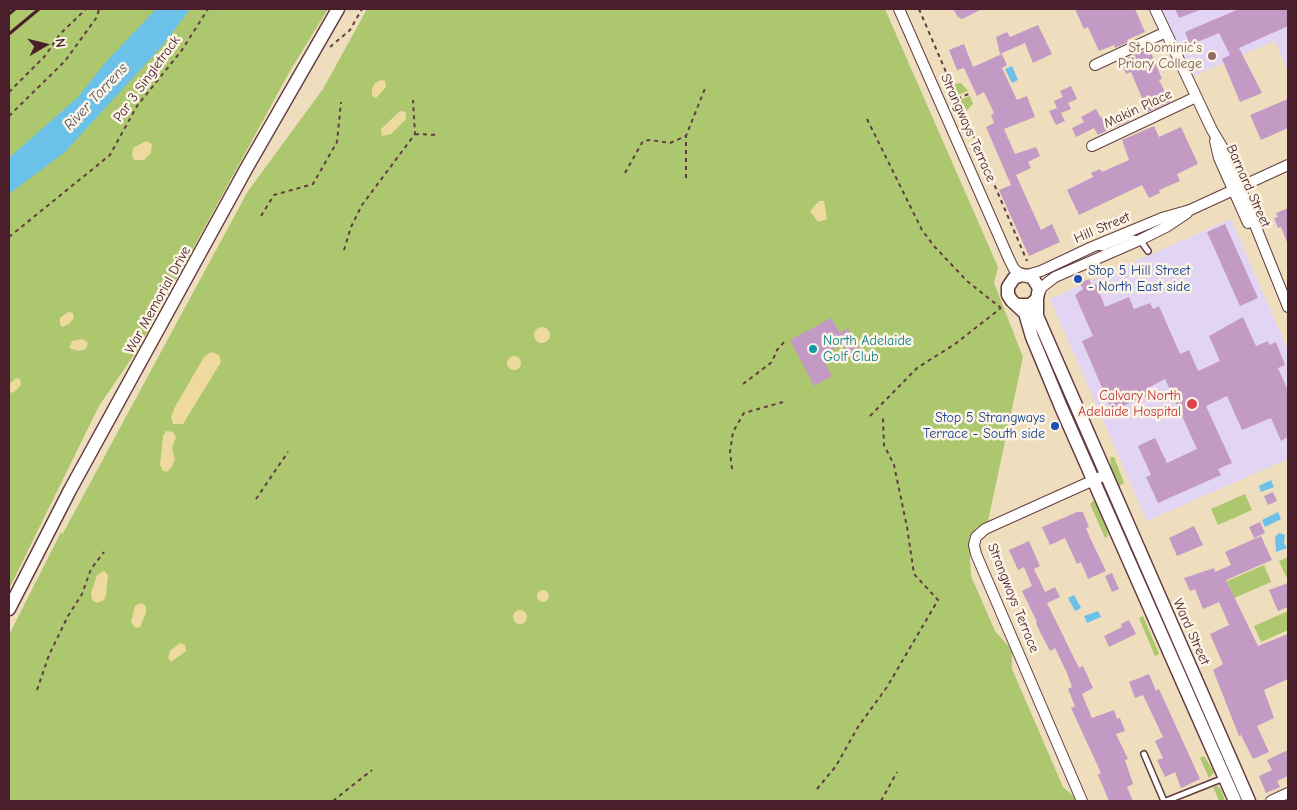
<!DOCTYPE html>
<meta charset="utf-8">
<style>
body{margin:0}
#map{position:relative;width:1297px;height:810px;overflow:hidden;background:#eedebd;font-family:"Comic Neue",sans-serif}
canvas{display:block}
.frame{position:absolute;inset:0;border:10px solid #4a1f2b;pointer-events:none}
.north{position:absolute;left:20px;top:20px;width:50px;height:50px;-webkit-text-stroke:4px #fcf5e5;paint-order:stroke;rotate:82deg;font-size:14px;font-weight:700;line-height:20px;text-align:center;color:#4a1f2b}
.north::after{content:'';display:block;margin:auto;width:18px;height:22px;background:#4a1f2b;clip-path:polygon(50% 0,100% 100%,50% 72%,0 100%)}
</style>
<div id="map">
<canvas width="1297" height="810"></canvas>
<div class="frame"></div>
<div class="north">N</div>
</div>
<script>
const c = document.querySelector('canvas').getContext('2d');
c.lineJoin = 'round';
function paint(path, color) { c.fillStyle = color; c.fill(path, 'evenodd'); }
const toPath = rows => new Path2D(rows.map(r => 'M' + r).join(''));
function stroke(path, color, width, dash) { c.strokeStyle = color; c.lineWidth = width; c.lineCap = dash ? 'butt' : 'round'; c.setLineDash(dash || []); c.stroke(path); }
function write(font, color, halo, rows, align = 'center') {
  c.font = font + ' "Comic Neue",sans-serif'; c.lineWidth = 5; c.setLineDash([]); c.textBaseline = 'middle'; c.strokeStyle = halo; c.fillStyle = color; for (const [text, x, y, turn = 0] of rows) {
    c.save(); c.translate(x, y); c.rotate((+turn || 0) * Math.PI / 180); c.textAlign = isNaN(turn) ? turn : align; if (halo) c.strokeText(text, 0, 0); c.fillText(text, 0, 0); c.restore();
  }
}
const built = toPath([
 [1162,9,1288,9,1288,71,1275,41,1192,77],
 [1231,219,1288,350,1288,459,1147,521,1050,299]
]);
const green = toPath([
 [9,9,328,9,290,71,138,349,99,406,9,589],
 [367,9,885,9,998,267,994,283,1023,357,988,521,975,529,969,539,971,576,995,631,1012,650,1012,669,1063,787,1079,801,9,801,9,635,61,532,62,535,248,191,323,89],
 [961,83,968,91,958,95,953,84],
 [970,96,973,104,965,112,960,100],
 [1110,457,1114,457,1124,483,1119,486,1111,468],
 [1245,494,1252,510,1218,525,1211,509],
 [1095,499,1106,523,1108,536,1105,538,1090,504],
 [1288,557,1288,576,1286,577,1279,561],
 [1264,565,1271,582,1234,598,1227,581],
 [1288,611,1288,630,1261,642,1254,626],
 [1143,616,1159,654,1155,656,1139,618],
 [1204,756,1214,772,1209,778,1200,758],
 [1217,786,1221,789,1225,801,1219,801,1213,787]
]);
const sand = toPath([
 [381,80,385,81,386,87,376,98,372,96,372,89,375,83],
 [400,111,406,112,406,119,391,134,382,136,381,129],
 [146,141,152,144,151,153,144,160,134,160,132,155,133,148],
 [819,201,824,201,827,219,818,222,810,211],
 [68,312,73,313,74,318,69,324,62,327,60,324,60,318],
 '534 335a8 8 0 1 1 16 0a8 8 0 1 1-16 0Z',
 [83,339,88,343,86,349,78,351,69,348,72,341],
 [211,352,219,355,221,362,183,424,173,424,171,417,175,407,204,357],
 '507 363a7 7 0 1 1 14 0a7 7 0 1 1-14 0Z',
 [16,378,20,379,21,385,14,392,9,393,9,385],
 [166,431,173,432,176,437,172,448,175,459,172,467,167,472,163,471,160,465,163,436],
 [104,571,108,575,106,595,104,600,97,603,92,600,91,593,97,575],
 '537 596a6 6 0 1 1 12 0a6 6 0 1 1-12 0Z',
 [141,603,146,606,146,613,140,627,135,628,131,622,135,606],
 '513 617a7 7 0 1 1 14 0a7 7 0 1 1-14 0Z',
 [180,643,185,645,186,651,171,662,168,658,170,651]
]);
const water = toPath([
 [156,9,190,9,162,46,65,152,9,194,9,158,78,97,105,63],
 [1012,66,1018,80,1012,83,1005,69],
 [1271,480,1274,487,1261,492,1259,486],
 [1278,512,1281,519,1265,527,1262,520],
 [1279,533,1285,535,1284,543,1287,548,1276,552,1275,537],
 [1074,595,1081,608,1075,611,1068,598],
 [1098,611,1101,617,1087,623,1084,616]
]);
const building = toPath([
 [953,9,982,9,962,19,958,17],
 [1075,9,1135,9,1145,32,1127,40,1128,42,1115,48,1114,45,1099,51,1088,27,1084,29],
 [1175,9,1202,9,1179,18],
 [1239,9,1288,9,1288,26,1239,48,1262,93,1240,102,1222,59,1230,55,1219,33,1190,45,1185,32],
 [1038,25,1052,54,1033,63,1025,43,1000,54,996,37,1007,32,1010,37],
 [964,44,973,67,1002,54,1007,65,1002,68,1017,100,1027,96,1035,117,1004,129,1015,154,1036,147,1040,156,1028,162,1031,168,1016,175,1041,230,1052,224,1060,242,1029,256,999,190,1011,185,986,127,994,123,991,115,994,113,984,92,977,96,964,68,957,70,949,50],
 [1149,48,1162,79,1159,80,1170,102,1148,112,1131,72,1126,74,1121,61],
 [1071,86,1077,99,1068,103,1071,109,1061,113,1065,121,1056,125,1049,111,1057,108,1054,101,1063,97,1060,91],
 [1288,99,1288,128,1261,140,1250,115],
 [1096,109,1101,118,1106,116,1112,128,1098,135,1094,128,1076,137,1072,128,1084,122,1081,117],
 [1126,115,1129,121,1116,127,1113,120],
 [1154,126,1159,137,1181,127,1198,164,1177,174,1180,181,1159,190,1160,193,1149,198,1142,185,1079,215,1067,190,1093,177,1091,173,1100,169,1102,172,1129,160,1122,140],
 [1288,208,1288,245,1281,227,1278,228,1274,218,1278,217,1276,213],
 [1225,224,1258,298,1240,306,1207,232],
 [1089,279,1092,286,1096,284,1105,307,1129,297,1134,309,1150,303,1153,309,1159,306,1180,354,1189,350,1198,371,1220,361,1209,336,1243,317,1256,346,1268,341,1269,345,1276,342,1285,365,1278,368,1288,391,1288,437,1281,441,1271,418,1242,430,1227,396,1206,406,1232,463,1218,469,1221,475,1158,503,1146,477,1151,475,1138,446,1155,438,1167,463,1197,449,1165,379,1148,388,1150,394,1112,411,1082,341,1093,336,1075,295,1083,289,1080,283],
 [831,318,840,333,848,328,864,357,853,363,843,344,821,355,832,376,814,386,790,340],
 [1273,492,1277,501,1268,505,1264,496],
 [1077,512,1083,512,1089,527,1086,528,1091,540,1106,571,1088,579,1081,562,1077,564,1065,538,1050,545,1042,527],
 [1260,522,1265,533,1254,538,1249,527],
 [1194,526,1203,545,1177,556,1169,538],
 [1261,536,1272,560,1226,580,1258,646,1288,634,1288,679,1264,690,1274,718,1257,726,1269,752,1253,759,1241,735,1239,736,1213,670,1223,664,1210,634,1229,625,1219,602,1203,609,1195,589,1190,591,1184,578,1214,568,1215,572,1231,565,1225,552],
 [1029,541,1040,566,1034,569,1045,592,1055,587,1060,597,1047,603,1079,668,1083,666,1093,688,1082,694,1092,718,1114,710,1117,719,1120,718,1125,731,1116,734,1128,759,1125,760,1133,784,1127,787,1133,801,1109,801,1098,775,1101,773,1071,708,1075,706,1068,689,1072,687,1067,673,1055,648,1050,651,1040,632,1036,623,1037,622,1022,591,1032,586,1024,567,1018,570,1009,550],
 [1112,573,1119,589,1112,592,1105,576],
 [1288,583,1288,607,1278,611,1269,590],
 [1129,620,1136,634,1109,647,1104,636,1122,627,1121,624],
 [1149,674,1156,691,1159,689,1200,779,1181,788,1175,772,1165,777,1157,760,1163,758,1155,741,1163,737,1143,695,1135,698,1129,682],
 [1288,750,1288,776,1277,781,1280,787,1266,793,1259,776,1272,770,1267,760]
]);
const path = toPath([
 [919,9,1027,261],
 [330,47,350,30,362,9],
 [9,92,45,56,60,34,86,9],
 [950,102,971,93],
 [9,116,65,61,97,17,99,9],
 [867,119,922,230,934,246,967,281,1001,308],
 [415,134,439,135],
 [625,173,643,141,651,140,670,143,686,136,706,86],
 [686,178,686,136],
 [261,216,274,195,313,184,337,142,341,102],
 [9,237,110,155,137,106,182,50,208,9],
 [344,250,351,227,362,205,415,134,413,100],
 [743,384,772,362,777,350,785,341],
 [870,416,917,368,955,344,1001,308],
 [732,469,730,452,733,432,744,413,783,402],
 [256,499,288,452],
 [37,690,49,655,68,616,82,594,91,569,104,552],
 [817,789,836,766,858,727,887,687,938,600,914,574,907,527,894,465,884,445,883,418],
 [333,801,372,770],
 [881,801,897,772]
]);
const service = toPath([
 [1096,247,1103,248,1127,238,1134,238,1140,240,1148,251],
 [1144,754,1164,801],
 [1166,801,1224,778]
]);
const minor = toPath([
 [899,9,1009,259,1014,269,1022,275],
 [1155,9,1212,130,1227,155,1288,307],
 [1095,65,1166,32],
 [1215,141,1219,158,1248,223],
 [1092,146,1196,97],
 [1027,275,1041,271,1092,247,1162,218,1190,210,1288,165],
 [1039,293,1042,287,1055,277,1140,240,1166,227,1187,213],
 [1082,801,976,554,974,545,976,537,985,529,1105,475],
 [1271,801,1288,793]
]);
const tertiary = toPath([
 [1037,299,1037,316,1249,801],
 [1017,305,1030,305,1037,299,1039,288,1032,277,1022,275,1014,278,1008,287,1008,295,1012,301,1025,313,1032,337,1061,407,1235,801],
 [9,609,70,490,246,169,338,9]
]);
const rail = toPath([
 [9,14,15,9],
 [9,34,39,9]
]);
const markers = [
 [1212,56,5,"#8d6e63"],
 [1078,279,5,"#1a4fb4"],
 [813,349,5,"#0f9aa8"],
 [1192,404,6,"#e0444e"],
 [1055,426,5,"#1a4fb4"]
];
const educationNames = [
 ["St Dominic’s",1202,48],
 ["Priory College",1202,64]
];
const streetNames = [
 ["Par 3 Singletrack",147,79,-54],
 ["Makin Place",1138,109,-25],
 ["Strangways Terrace",968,128,66],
 ["Barnard Street",1248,186,66],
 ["Hill Street",1102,228,-23],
 ["War Memorial Drive",158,300,-61],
 ["Strangways Terrace",1013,598,68],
 ["Ward Street",1191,632,66]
];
const transitNames = [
 ["Stop 5 Hill Street",1088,271],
 ["- North East side",1088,287],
 ["Stop 5 Strangways",1045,418,"right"],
 ["Terrace - South side",1045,434,"right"]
];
const cultureNames = [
 ["North Adelaide",823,341],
 ["Golf Club",823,357]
];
const healthNames = [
 ["Calvary North",1181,396],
 ["Adelaide Hospital",1181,412]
];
const waterNames = [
 ["River Torrens",96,97,-47]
];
paint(built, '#e2d4f3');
paint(green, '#acc76d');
paint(sand, '#eeda9e');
paint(water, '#6cc1e9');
paint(building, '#c29ac4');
stroke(service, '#633c41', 8);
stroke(minor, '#633c41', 12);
stroke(tertiary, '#633c41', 15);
stroke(path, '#633c41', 2, [4, 4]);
stroke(service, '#fff', 5);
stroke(minor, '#fff', 10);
stroke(tertiary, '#fff', 12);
stroke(rail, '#4a1f2b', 3);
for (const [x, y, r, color] of markers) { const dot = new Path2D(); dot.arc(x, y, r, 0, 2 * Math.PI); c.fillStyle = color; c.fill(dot); stroke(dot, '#fcf5e5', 2); }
write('14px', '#785e54', '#fcf5e5', educationNames, 'right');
write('14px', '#4a1f2b', '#fcf5e5', streetNames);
write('14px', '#164399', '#fcf5e5', transitNames, 'left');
write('14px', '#0d838f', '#fcf5e5', cultureNames, 'left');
write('14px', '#be3a42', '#fcf5e5', healthNames, 'right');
write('italic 15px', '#545064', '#fcf5e5', waterNames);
</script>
